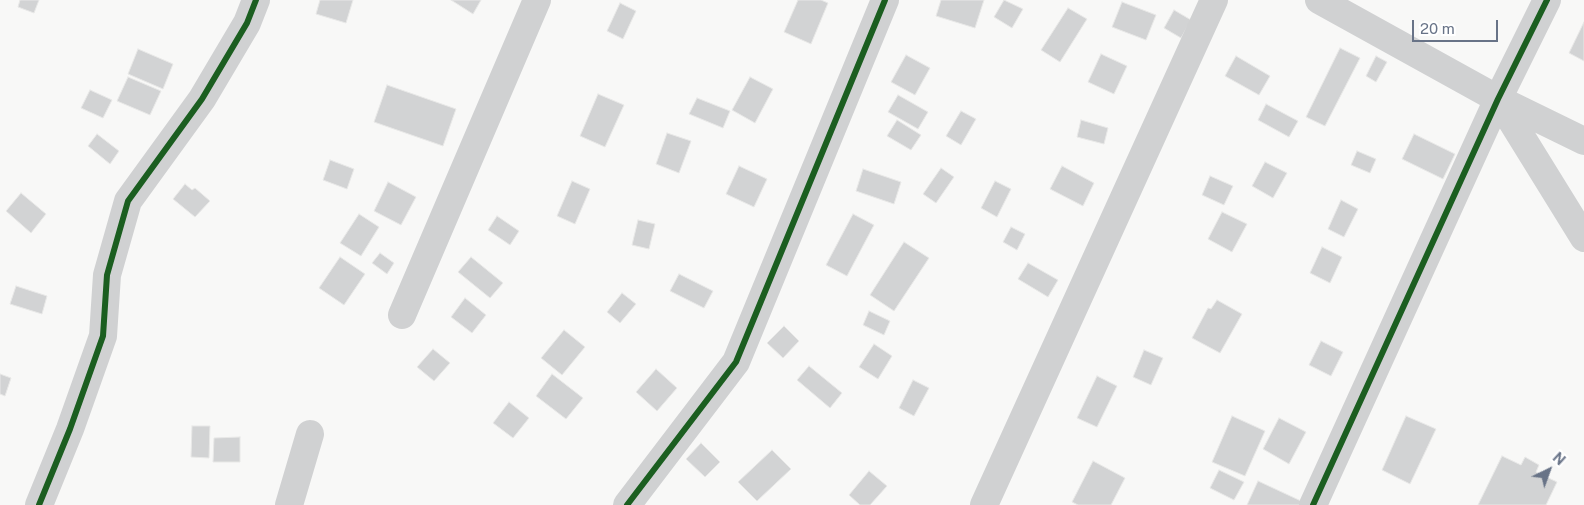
<!DOCTYPE html>
<style>
body{margin:0}
#map{position:relative;width:1584px;height:505px;overflow:hidden;background:#f8f8f7;font-family:"Public Sans",sans-serif}
canvas{display:block}
.north{position:absolute;left:1524px;top:445px;width:50px;height:50px;-webkit-text-stroke:4px #fff;paint-order:stroke;rotate:42deg;font-size:14px;font-weight:700;line-height:20px;text-align:center;color:#687387}
.north::after{content:'';display:block;margin:auto;width:18px;height:22px;background:#687387;clip-path:polygon(50% 0,100% 100%,50% 72%,0 100%)}
.scale{position:absolute;left:1412px;top:20px;width:86px;height:22px;box-sizing:border-box;border:2px solid #687387;border-top:0;padding-left:6px;font-size:15px;line-height:18px;white-space:nowrap;color:#687387;-webkit-text-stroke:4px #fff;paint-order:stroke}
</style>
<div id="map">
<canvas width="1584" height="505"></canvas>
<div class="north">N</div>
<div class="scale">20 m</div>
</div>
<script>
const c = document.querySelector('canvas').getContext('2d');
c.lineJoin = 'round';
function paint(path, color) { c.fillStyle = color; c.fill(path, 'evenodd'); }
const toPath = rows => new Path2D(rows.map(r => 'M' + r).join(''));
function stroke(path, color, width, dash) { c.strokeStyle = color; c.lineWidth = width; c.lineCap = dash ? 'butt' : 'round'; c.setLineDash(dash || []); c.stroke(path); }
const building = toPath([
 [20,0,39,0,34,13,18,7,20,0],
 [320,0,353,0,346,23,316,14,320,0],
 [451,0,481,0,473,14,451,0],
 [798,0,821,0,828,3,811,44,784,32,798,0],
 [941,0,984,0,975,28,936,16,941,0],
 [1004,0,1023,9,1012,28,994,17,1004,0],
 [1122,2,1156,15,1146,40,1112,27,1122,2],
 [620,3,636,11,623,39,607,31,620,3],
 [1068,8,1087,19,1060,62,1041,50,1068,8],
 [1174,10,1191,20,1181,38,1164,28,1174,10],
 [1584,22,1584,61,1569,53,1584,22],
 [1340,48,1360,58,1325,126,1306,117,1340,48],
 [138,49,173,64,163,89,128,74,138,49],
 [1101,54,1127,66,1114,94,1088,82,1101,54],
 [906,55,930,68,915,95,891,82,906,55],
 [1236,56,1270,76,1259,95,1225,76,1236,56],
 [1376,56,1387,62,1376,82,1366,76,1376,56],
 [128,77,161,91,150,115,117,101,128,77],
 [750,77,773,89,755,123,732,110,750,77],
 [387,85,456,109,443,146,374,122,387,85],
 [90,90,112,100,103,118,81,108,90,90],
 [598,94,624,105,605,147,580,136,598,94],
 [898,95,928,112,918,129,888,112,898,95],
 [697,98,730,111,723,128,689,114,697,98],
 [1266,104,1298,121,1289,137,1258,120,1266,104],
 [961,111,976,119,961,145,946,136,961,111],
 [897,120,921,135,911,150,887,136,897,120],
 [1081,120,1108,128,1104,144,1077,137,1081,120],
 [667,133,691,141,679,173,656,164,667,133],
 [97,134,119,151,110,164,88,146,97,134],
 [1414,134,1455,154,1443,179,1402,159,1414,134],
 [1357,151,1376,159,1370,173,1351,165,1357,151],
 [330,160,354,169,347,189,323,180,330,160],
 [1265,162,1287,173,1273,198,1252,186,1265,162],
 [739,166,767,179,754,207,726,194,739,166],
 [1062,166,1094,183,1083,206,1050,189,1062,166],
 [941,168,954,177,936,203,923,194,941,168],
 [863,169,901,182,894,204,856,191,863,169],
 [1210,176,1233,186,1224,205,1202,195,1210,176],
 [572,181,590,189,575,224,557,216,572,181],
 [995,181,1011,189,997,217,981,208,995,181],
 [388,182,416,197,401,225,374,211,388,182],
 [185,184,192,190,195,188,210,201,195,217,173,199,185,184],
 [21,193,46,214,31,233,6,211,21,193],
 [1341,200,1358,209,1344,237,1328,229,1341,200],
 [1222,212,1247,224,1232,252,1208,239,1222,212],
 [359,214,379,227,361,256,340,243,359,214],
 [853,214,874,225,847,276,826,265,853,214],
 [497,216,519,231,510,245,488,230,497,216],
 [638,220,655,224,649,249,632,245,638,220],
 [1011,227,1025,234,1017,250,1003,242,1011,227],
 [904,242,929,258,894,311,870,295,904,242],
 [1322,247,1342,257,1330,283,1310,273,1322,247],
 [380,253,394,263,387,274,372,263,380,253],
 [340,257,365,274,344,305,319,288,340,257],
 [471,257,503,283,490,298,458,272,471,257],
 [1028,263,1058,280,1048,297,1018,279,1028,263],
 [679,274,713,291,704,308,670,291,679,274],
 [16,286,47,296,42,314,10,304,16,286],
 [622,293,636,304,620,323,607,312,622,293],
 [465,298,486,315,472,333,451,317,465,298],
 [1217,300,1242,314,1220,353,1192,338,1208,308,1211,309,1217,300],
 [869,311,890,321,884,335,863,325,869,311],
 [784,326,799,341,783,358,767,343,784,326],
 [564,330,585,347,562,375,541,358,564,330],
 [1321,341,1343,352,1331,376,1309,365,1321,341],
 [874,344,892,356,878,379,859,367,874,344],
 [433,349,450,363,434,381,417,367,433,349],
 [1144,350,1163,358,1151,385,1133,377,1144,350],
 [809,366,842,393,830,408,797,380,809,366],
 [656,369,677,388,657,411,636,392,656,369],
 [0,374,11,378,5,396,0,394,0,374],
 [552,374,583,398,566,419,536,396,552,374],
 [1097,376,1117,386,1097,427,1077,418,1097,376],
 [913,380,929,388,914,416,899,408,913,380],
 [509,402,529,418,513,438,493,423,509,402],
 [1232,416,1265,431,1245,476,1212,462,1232,416],
 [1406,416,1436,429,1410,484,1382,470,1406,416],
 [1279,418,1306,432,1289,464,1263,449,1279,418],
 [192,426,210,426,209,458,191,457,192,426],
 [240,437,240,462,213,462,214,438,240,437],
 [701,443,720,462,705,477,686,459,701,443],
 [772,450,791,469,757,501,738,482,772,450],
 [1502,456,1521,465,1525,457,1539,465,1536,472,1557,482,1546,505,1478,505,1502,456],
 [1093,461,1125,478,1111,505,1078,505,1072,502,1093,461],
 [1219,470,1244,482,1234,500,1210,488,1219,470],
 [869,471,887,486,870,505,860,505,849,495,869,471],
 [1258,481,1301,501,1300,505,1247,505,1258,481]
]);
const minor = toPath([
 [1319,0,1498,99,1584,141],
 [1498,99,1584,238],
 [402,315,537,0],
 [39,505,70,429,103,336,107,275,128,201,202,99,247,23,256,0],
 [289,505,310,434],
 [627,505,736,362,885,0],
 [984,505,1214,0],
 [1313,505,1498,99,1547,0]
]);
const cycleway = toPath([
 [39,505,70,429,103,336,107,275,128,201,202,99,247,23,256,0],
 [627,505,736,362,885,0],
 [1313,505,1498,99,1547,0]
]);
paint(building, '#d2d3d4');
stroke(building, '#e8e8e7', 1);
stroke(minor, '#d0d1d2', 28);
stroke(cycleway, '#1b5e20', 6);
</script>
